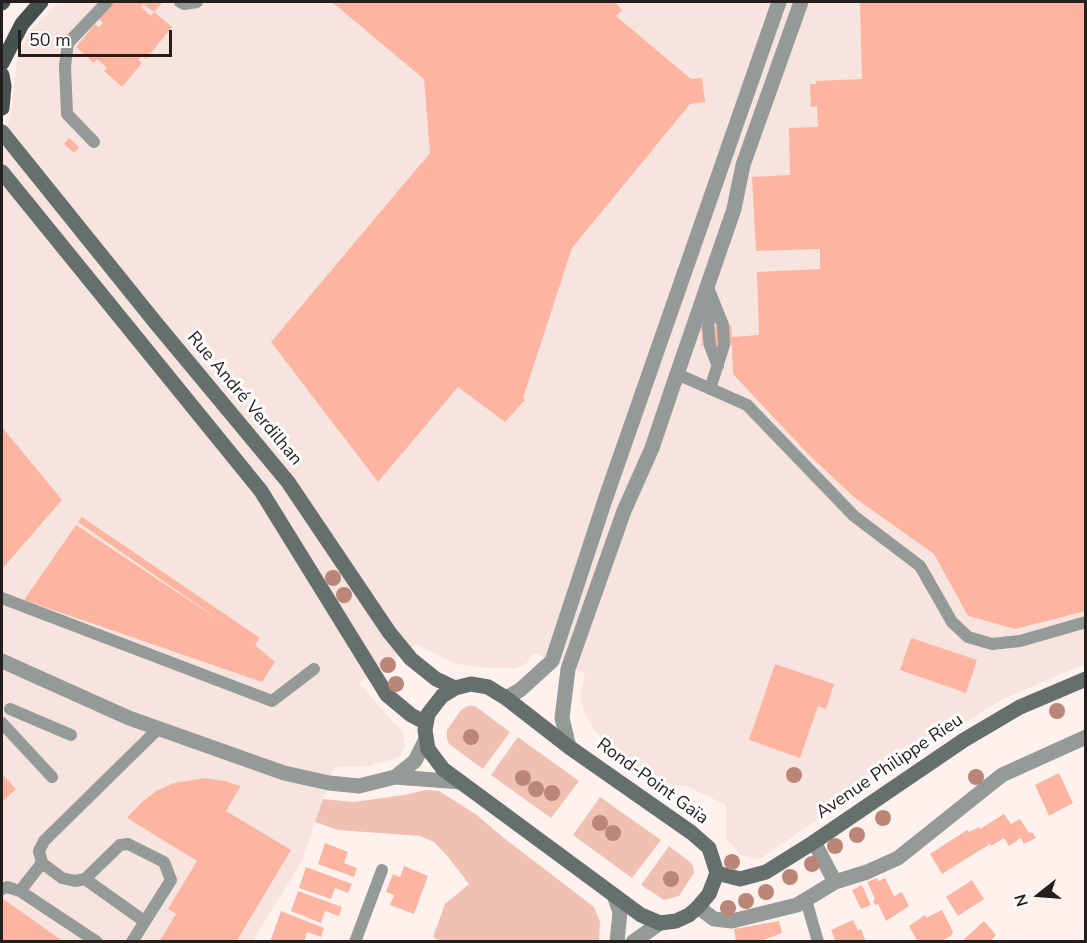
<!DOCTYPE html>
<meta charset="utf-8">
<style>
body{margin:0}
#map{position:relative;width:1087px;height:943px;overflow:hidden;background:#fff2ee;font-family:"Nunito Sans",sans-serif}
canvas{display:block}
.frame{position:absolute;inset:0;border:3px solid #241e1c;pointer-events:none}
.north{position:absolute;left:1009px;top:865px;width:60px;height:60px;-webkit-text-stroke:4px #fff;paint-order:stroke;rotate:253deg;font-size:16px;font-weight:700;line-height:24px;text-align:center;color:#241e1c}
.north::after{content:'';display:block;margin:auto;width:21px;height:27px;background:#241e1c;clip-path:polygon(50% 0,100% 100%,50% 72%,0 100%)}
.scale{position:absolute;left:18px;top:30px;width:154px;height:27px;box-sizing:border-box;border:3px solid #241e1c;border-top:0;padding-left:8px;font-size:18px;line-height:21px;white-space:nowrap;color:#241e1c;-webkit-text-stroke:4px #fff;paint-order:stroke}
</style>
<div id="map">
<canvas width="1087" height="943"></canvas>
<div class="frame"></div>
<div class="north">N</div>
<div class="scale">50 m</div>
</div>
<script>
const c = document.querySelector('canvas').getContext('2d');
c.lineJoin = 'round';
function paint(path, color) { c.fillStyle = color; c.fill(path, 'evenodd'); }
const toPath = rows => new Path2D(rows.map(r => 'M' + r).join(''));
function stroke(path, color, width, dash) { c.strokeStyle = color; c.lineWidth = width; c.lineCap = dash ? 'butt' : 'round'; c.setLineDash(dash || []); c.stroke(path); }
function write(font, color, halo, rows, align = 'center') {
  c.font = font + ' "Nunito Sans",sans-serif'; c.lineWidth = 6; c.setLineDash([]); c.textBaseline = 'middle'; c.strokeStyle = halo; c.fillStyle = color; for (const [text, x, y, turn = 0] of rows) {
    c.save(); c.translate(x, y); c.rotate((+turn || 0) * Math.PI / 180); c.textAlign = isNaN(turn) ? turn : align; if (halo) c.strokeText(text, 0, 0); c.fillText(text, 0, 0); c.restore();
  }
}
const built = toPath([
 [59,2,1085,2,1085,664,1003,699,896,766,760,859,740,855,726,838,726,805,684,785,672,786,627,759,596,733,584,712,580,696,585,674,534,653,526,664,515,668,489,668,456,664,416,644,359,683,403,733,405,748,398,758,367,766,334,767,302,861,253,941,2,942,2,135,6,130,11,113,17,61,28,33]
]);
const green = toPath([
 [468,706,475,706,510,732,483,769,449,744,447,738,447,730,461,710],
 [518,737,579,781,551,818,491,775],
 [425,790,439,791,477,815,500,835,594,907,600,922,599,941,443,942,433,937,445,904,469,884,449,858,434,842,420,836,338,830,315,822,323,799,354,802,404,795],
 [600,797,661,840,632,878,573,835],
 [669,846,690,862,693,866,694,873,679,896,664,900,641,885]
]);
const building = toPath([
 [114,2,142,2,144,3,145,2,160,2,162,3,154,12,143,4,141,7,151,16,154,12,172,27,146,59,142,56,138,60,142,63,122,87,104,71,107,68,97,59,94,63,76,47,95,24,99,27,103,23,99,19],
 [332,2,615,2,622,10,616,16,691,79,702,78,705,102,690,104,572,248,523,398,525,400,505,422,458,387,378,482,271,342,430,153,424,79],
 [860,2,1086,2,1086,611,1015,629,968,616,934,554,855,498,808,454,733,374,732,345,702,346,701,326,731,325,732,337,759,335,757,272,820,269,820,249,756,251,752,177,790,175,789,128,818,127,817,106,811,107,810,84,816,84,816,81,862,79],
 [69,138,79,147,74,153,64,144],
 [2,427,62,500,2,569],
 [82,517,260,638,255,645,275,662,262,682,24,600,76,525,228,626,78,522],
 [911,638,977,660,966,693,900,670],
 [775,664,834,684,826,709,818,706,800,758,749,740],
 [1059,773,1073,803,1049,816,1035,785],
 [2,774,16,789,2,802],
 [205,778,224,781,241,786,226,811,291,850,236,942,159,942,176,914,168,909,197,861,127,818,141,803,156,791,174,783],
 [1004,814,1011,824,1020,819,1029,833,1032,832,1036,838,1024,844,1021,838,1009,846,1004,838,991,846,990,844,942,874,930,854,967,830,969,832,979,827,980,829],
 [325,843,348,852,344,863,357,868,354,877,318,864],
 [404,866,428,876,414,914,390,905,394,895,386,892,393,874,400,877],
 [306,867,352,884,348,893,335,888,331,899,299,888],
 [877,878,878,881,885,878,894,896,902,892,909,906,886,921,878,904,875,905,873,901,875,899,867,882],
 [972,880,984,899,958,916,946,897],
 [862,885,871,905,861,909,852,890],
 [298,891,342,907,339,916,325,911,321,923,291,911],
 [2,898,64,942,2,942],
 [942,910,953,932,951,936,939,942,918,942,909,926,925,915,926,918],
 [281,911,324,928,321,937,307,932,304,942,270,942],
 [853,920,858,930,861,929,866,942,836,942,831,930],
 [779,921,782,933,761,941,736,942,734,929],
 [984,921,996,935,989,942,961,942]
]);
const lane = toPath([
 [180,2,184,4,197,2],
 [94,142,67,114,65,66,68,43,107,2],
 [707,285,723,325,724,345,710,389],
 [714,304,708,326,710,346,718,366],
 [677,374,747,405,854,516,920,566,952,622,968,637,992,644,1020,641,1086,622],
 [2,598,272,701,314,669],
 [10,709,71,735],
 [2,723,52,777],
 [85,879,144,921],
 [2,889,7,887,20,891,42,863],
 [20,891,97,942],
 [806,900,818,942],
 [132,942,171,880,164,862,128,844,120,845,85,879,75,881,62,878,42,863,39,851,44,841,157,730],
 [355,942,382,870]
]);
const street = toPath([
 [2,661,129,718,284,773,329,783,359,786,395,777,461,782],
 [506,698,520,690,552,661,605,500,779,2],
 [569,747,562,718,568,669,624,511,652,448,677,374,734,209,743,165,801,2],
 [395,777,415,761,426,739],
 [814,842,835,882],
 [614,895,620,912,617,942],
 [698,907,714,919,732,921,797,905,835,882,867,872,898,858,1002,775,1086,737],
 [633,942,660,923]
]);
const secondary = toPath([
 [2,132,155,322,288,482,389,632,411,659,436,679,455,688],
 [2,172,261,491,387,695,411,715,426,723],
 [471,684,488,687,506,698,569,747,692,833,709,848,717,873,709,894,698,907,689,915,676,921,660,923,641,915,443,769,428,749,425,730,428,714,442,696,455,688,471,684],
 [717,873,740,879,766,872,814,842,964,740,1020,707,1086,679]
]);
const primary = toPath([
 [2,3,3,2],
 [2,63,22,24,41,2],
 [2,75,4,86,2,108]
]);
const trees = [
 [333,578],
 [344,595],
 [388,665],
 [396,684],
 [1057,711],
 [471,737],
 [794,775],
 [976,777],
 [523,778],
 [536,789],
 [552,793],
 [883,818],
 [600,823],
 [613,833],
 [857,835],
 [835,846],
 [732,862],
 [812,864],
 [790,877],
 [671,879],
 [766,892],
 [746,901],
 [728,908]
];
const streetNames = [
 ["Rue André Verdilhan",244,399,50],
 ["Avenue Philippe Rieu",890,767,-34],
 ["Rond-Point Gaïa",652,782,36]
];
paint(built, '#f8e4df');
paint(green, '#f0c0b2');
paint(building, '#fdb5a1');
stroke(lane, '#939a98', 12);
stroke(street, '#939a98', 15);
stroke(secondary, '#656f6d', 15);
stroke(primary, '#45514e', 15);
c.fillStyle = '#b98677';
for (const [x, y] of trees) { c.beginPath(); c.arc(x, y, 8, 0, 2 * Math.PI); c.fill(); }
write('18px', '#241e1c', '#fff', streetNames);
</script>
